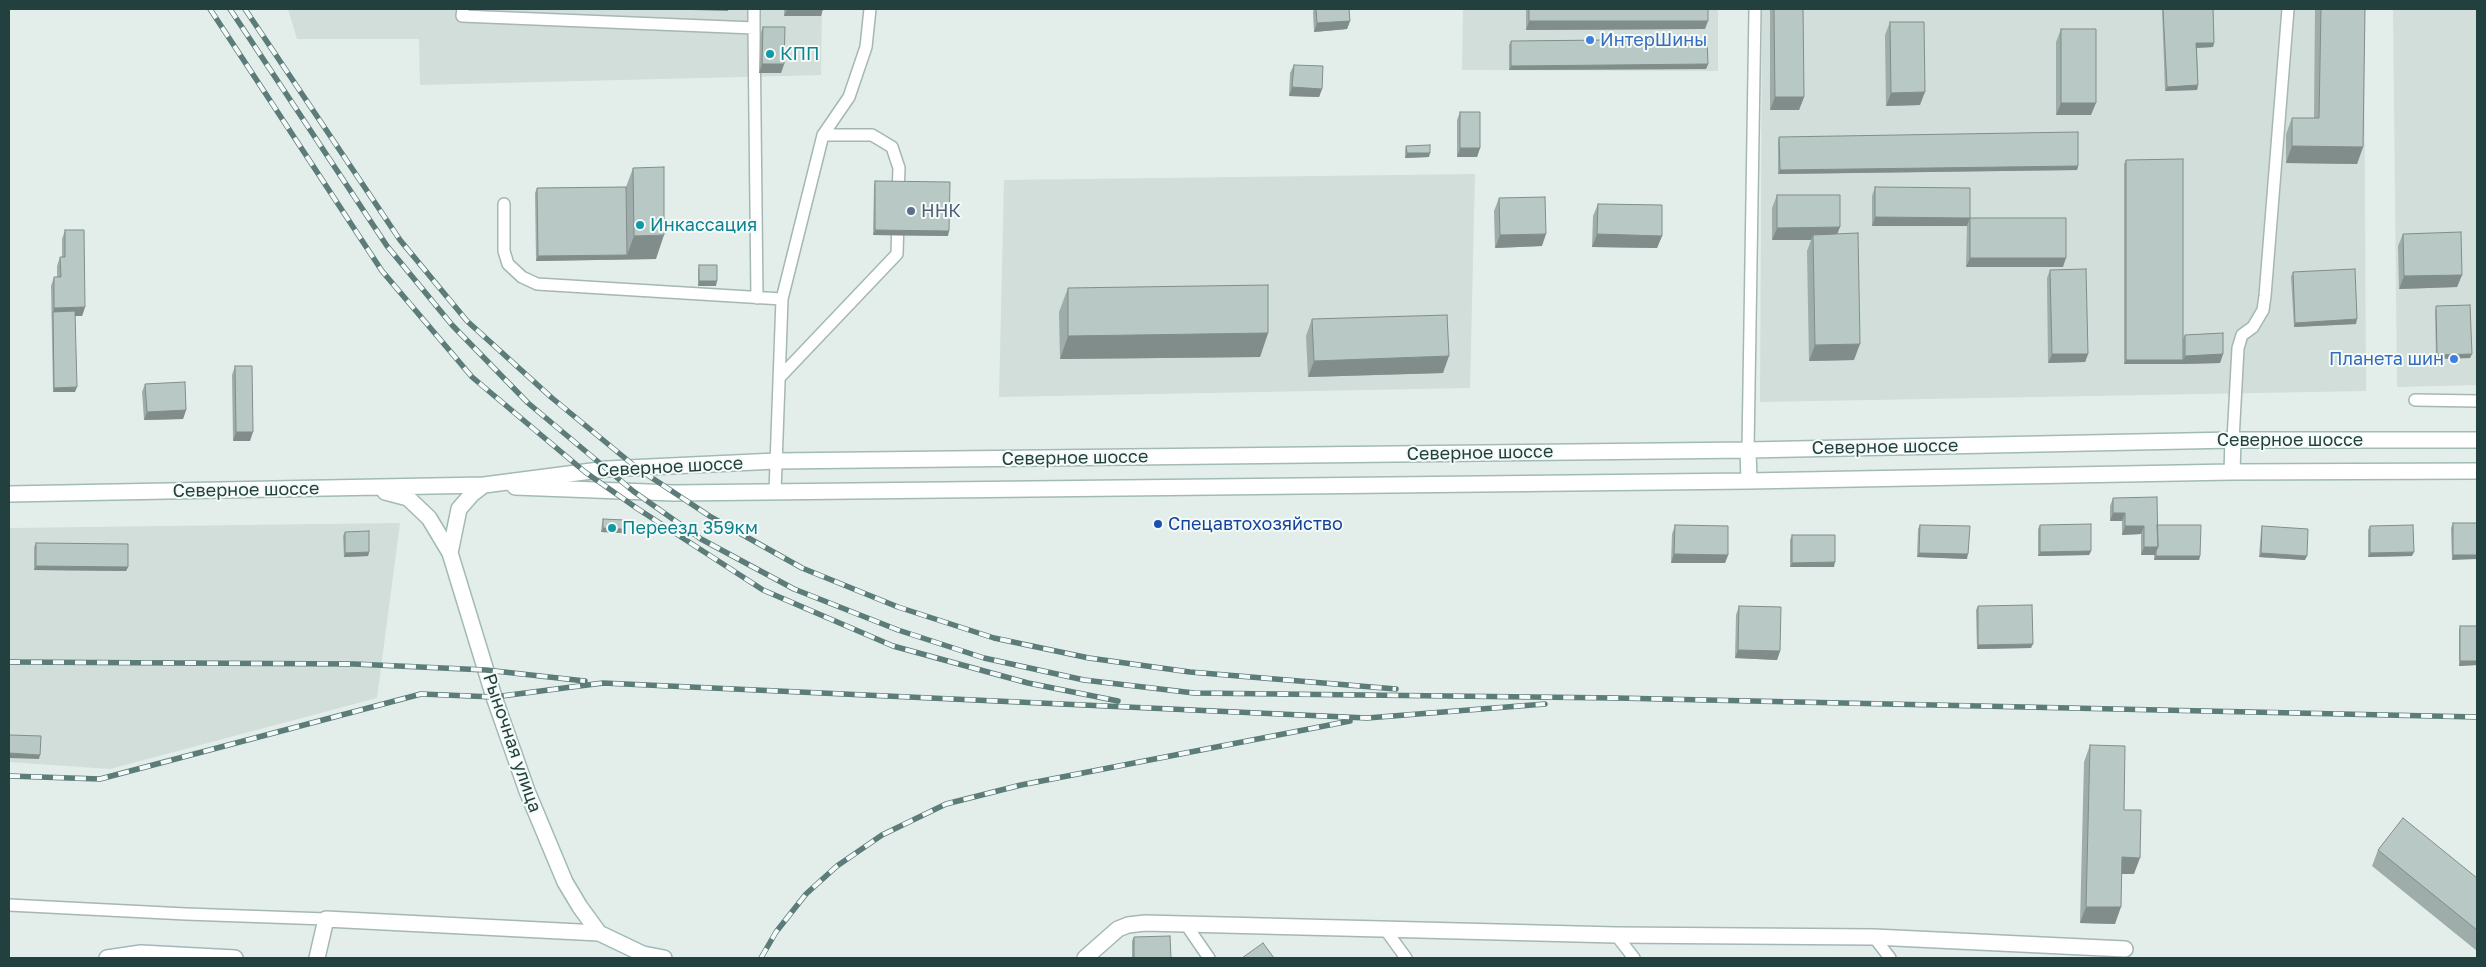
<!DOCTYPE html>
<meta charset="utf-8">
<style>
body{margin:0}
#map{position:relative;width:2486px;height:967px;overflow:hidden;background:#e3eeeb;font-family:"Golos Text",sans-serif}
canvas{display:block}
.frame{position:absolute;inset:0;border:10px solid #22413e;pointer-events:none}
</style>
<div id="map">
<canvas width="2486" height="967"></canvas>
<div class="frame"></div>
</div>
<script>
const c = document.querySelector('canvas').getContext('2d');
c.lineJoin = 'round';
function paint(path, color) { c.fillStyle = color; c.fill(path, 'evenodd'); }
const toPath = rows => new Path2D(rows.map(r => 'M' + r).join(''));
function stroke(path, color, width, dash) { c.strokeStyle = color; c.lineWidth = width; c.lineCap = dash ? 'butt' : 'round'; c.setLineDash(dash || []); c.stroke(path); }
function write(font, color, halo, rows, align = 'center') {
  c.font = font + ' "Golos Text",sans-serif'; c.lineWidth = 4; c.setLineDash([]); c.textBaseline = 'middle'; c.strokeStyle = halo; c.fillStyle = color; for (const [text, x, y, turn = 0] of rows) {
    c.save(); c.translate(x, y); c.rotate((+turn || 0) * Math.PI / 180); c.textAlign = isNaN(turn) ? turn : align; if (halo) c.strokeText(text, 0, 0); c.fillText(text, 0, 0); c.restore();
  }
}
const built = toPath([
 [288,9,822,9,821,75,420,85,419,39,297,39],
 [1463,9,1718,9,1718,71,1462,70],
 [1762,9,2364,9,2366,391,1760,402],
 [2393,9,2477,9,2477,385,2397,387],
 [1475,174,1470,388,999,397,1004,180],
 [400,523,377,698,110,769,9,762,9,528]
]);
const lane = toPath([
 [463,9,462,16,754,28,757,298],
 [754,28,754,9],
 [823,135,872,135,892,147,899,168,898,196],
 [504,204,504,251,508,264,522,277,537,284,782,299],
 [779,378,897,254,898,219],
 [2415,400,2477,401],
 [2233,440,2238,348,2242,335,2253,327,2263,310,2265,296,2288,9],
 [1748,450,1755,9],
 [775,492,782,299,823,135,849,97,866,47,870,9],
 [9,905,186,914,326,919],
 [1187,926,1209,958],
 [1385,929,1406,958],
 [1616,935,1634,958],
 [1874,937,1890,958]
]);
const street = toPath([
 [107,958,141,953,235,958],
 [317,958,326,919,599,933],
 [1085,958,1118,929,1128,925,1145,923,1616,935,1874,937,2125,949]
]);
const secondary = toPath([
 [1748,450,1749,481],
 [2232,472,2233,440],
 [515,487,674,493,1749,481,2232,472,2477,471],
 [385,492,408,498,429,518,450,553],
 [9,494,485,485],
 [664,958,643,954,599,933,580,907,565,882,527,791,494,697,450,553,459,509,472,494,484,485,607,469,776,461,1748,450,2233,440,2477,440]
]);
const rail = toPath([
 [210,9,382,271,472,377,585,472,638,509,763,590,893,646,1028,683,1118,701],
 [230,9,387,246,452,325,528,403,633,491,701,539,794,589,898,630,984,658,1084,680,1194,693,1616,698,2477,717],
 [245,9,400,240,467,321,552,398,637,468,711,517,802,568,898,607,994,638,1089,658,1190,672,1396,689],
 [9,662,354,664,486,670,585,681],
 [9,776,100,779,421,694,494,697,603,683,1367,718,1545,704],
 [761,958,776,932,806,894,837,866,882,835,946,804,1021,785,1350,721]
]);
const wall = toPath([
 [784,9,823,9,821,16,784,16],
 [1314,9,1349,9,1350,21,1347,29,1314,32,1313,12],
 [1526,9,1708,9,1705,29,1526,30],
 [1770,9,1803,9,1804,97,1799,110,1770,110],
 [2162,9,2213,9,2214,43,2213,47,2197,48,2198,85,2197,90,2165,91],
 [2315,9,2365,9,2363,147,2357,164,2286,163,2286,134,2292,118,2314,118],
 [1890,22,1920,105,1886,106,1885,35],
 [763,27,784,64,781,73,759,73,760,35],
 [2061,29,2091,115,2056,115,2056,42],
 [1511,41,1708,64,1706,69,1509,70,1509,45],
 [1294,65,1322,89,1319,97,1289,96,1290,73],
 [1460,112,1480,148,1477,157,1457,157,1457,120],
 [1779,137,2078,166,2077,170,1778,174,1778,141],
 [1406,146,1429,157,1405,158,1405,150],
 [2126,160,2183,339,2185,335,2223,354,2220,363,2182,364,2124,364,2124,164],
 [633,168,656,259,536,261,535,193,537,188,626,187],
 [875,181,948,236,873,235,874,185],
 [1875,187,1970,218,2063,267,1966,267,1967,226,1872,226,1872,196],
 [1777,195,1837,234,1854,360,1809,361,1807,251,1811,240,1772,240,1772,208],
 [1499,198,1542,246,1495,248,1494,211],
 [1598,204,1662,236,1657,248,1592,247,1593,216],
 [65,230,85,307,82,316,75,316,75,392,53,392,51,286,54,277,57,277,57,266,60,257,62,257,62,239],
 [2403,234,2462,275,2457,287,2399,289,2398,246],
 [699,265,716,286,698,286,698,270],
 [2050,270,2088,354,2085,362,2048,363,2047,278],
 [2293,272,2356,324,2294,327,2291,277],
 [1068,288,1268,333,1260,357,1060,359,1059,312],
 [2436,306,2470,358,2436,359,2435,311],
 [1312,319,1443,373,1308,377,1306,336],
 [235,366,250,441,233,441,232,375],
 [145,384,186,410,183,419,144,420,142,392],
 [2113,498,2157,525,2200,556,2199,560,2154,560,2154,555,2141,555,2141,534,2122,535,2122,521,2110,521,2110,506],
 [603,519,623,529,622,533,601,532,602,523],
 [2453,523,2477,523,2452,560,2451,528],
 [1675,525,1728,555,1725,563,1671,563,1672,534],
 [1920,525,1967,559,1917,557,1918,529],
 [2040,525,2091,551,2089,555,2038,556,2038,529],
 [2262,526,2305,560,2259,557,2261,531],
 [2370,526,2412,556,2368,557,2368,530],
 [345,532,369,552,368,556,344,557,343,536],
 [1792,535,1834,567,1790,567,1790,540],
 [36,543,128,567,126,571,34,570,34,547],
 [1739,606,1780,651,1777,660,1735,658,1736,615],
 [1978,606,2031,648,1977,649,1976,610],
 [2460,626,2477,626,2477,665,2459,666,2459,630],
 [2090,745,2124,810,2134,874,2121,874,2115,924,2080,923,2084,762],
 [2378,850,2477,878,2477,951,2372,866],
 [1134,937,1171,958,1132,958,1132,941]
]);
const shadedWall = toPath([
 [691,9,728,9,728,11,691,10],
 [787,9,823,9,821,16,784,16],
 [1350,21,1347,29,1314,32,1317,23],
 [1529,21,1708,21,1705,29,1526,30],
 [2196,43,2214,43,2213,47,2195,48],
 [762,64,784,64,781,73,759,73],
 [1708,64,1706,69,1509,70,1511,66],
 [2198,85,2197,90,2165,91,2167,87],
 [1292,87,1322,89,1319,97,1289,96],
 [1925,92,1920,105,1886,106,1891,93],
 [1775,97,1804,97,1799,110,1770,110],
 [2061,103,2096,103,2091,115,2056,115],
 [2292,146,2363,147,2357,164,2286,163],
 [1460,148,1480,148,1477,157,1457,157],
 [1407,153,1430,153,1429,157,1405,158],
 [2078,166,2077,170,1778,174,1780,170],
 [1875,217,1970,218,1967,226,1872,226],
 [1840,227,1835,240,1813,235,1811,240,1772,240,1777,228],
 [875,230,949,231,948,236,873,235],
 [1546,234,1542,246,1495,248,1500,235],
 [1597,234,1662,236,1657,248,1592,247],
 [664,235,656,259,536,261,538,256,627,255,634,236],
 [1970,258,2066,258,2063,267,1966,267],
 [2462,275,2457,287,2399,289,2404,276],
 [699,281,717,281,716,286,698,286],
 [85,307,82,316,53,316,53,312,54,308],
 [2357,319,2356,324,2294,327,2295,323],
 [1268,333,1260,357,1060,359,1068,336],
 [1860,344,1854,360,1809,361,1815,345],
 [2052,354,2088,354,2085,362,2048,363],
 [2223,354,2220,363,2182,364,2124,364,2126,360,2183,360,2185,356],
 [2472,354,2470,358,2436,359,2437,355],
 [1449,356,1443,373,1308,377,1314,361],
 [77,387,75,392,53,392,54,388],
 [186,410,183,419,144,420,147,412],
 [236,432,253,432,250,441,233,441],
 [2113,513,2125,513,2122,521,2110,521],
 [2125,526,2144,526,2141,534,2122,535],
 [603,528,623,529,622,533,601,532],
 [2144,547,2158,547,2155,555,2141,555],
 [2091,551,2089,555,2038,556,2040,552],
 [369,552,368,556,344,557,345,553],
 [2414,552,2412,556,2368,557,2370,553],
 [1919,553,1968,554,1967,559,1917,557],
 [2261,553,2307,556,2305,560,2259,557],
 [1674,554,1728,555,1725,563,1671,563],
 [2453,555,2477,555,2477,559,2452,560],
 [2156,556,2200,556,2199,560,2154,560],
 [1835,562,1834,567,1790,567,1792,563],
 [36,566,128,567,126,571,34,570],
 [2033,644,2031,648,1977,649,1978,645],
 [1738,650,1780,651,1777,660,1735,658],
 [2460,661,2477,661,2477,665,2459,666],
 [9,753,40,755,39,759,9,758],
 [2122,857,2140,858,2134,874,2116,874],
 [2086,907,2121,907,2115,924,2080,923]
]);
const building = toPath([
 [1316,9,1349,9,1350,21,1317,23,1316,9],
 [1529,9,1708,9,1708,21,1529,21,1529,9],
 [1774,9,1803,9,1804,97,1775,97,1774,9],
 [2163,9,2213,9,2214,43,2196,43,2198,85,2167,87,2163,9],
 [2321,9,2365,9,2363,147,2292,146,2292,118,2319,118,2321,9],
 [1890,22,1924,22,1925,92,1891,93,1890,22],
 [763,27,785,27,784,64,762,64,763,27],
 [2061,29,2096,29,2096,103,2061,103,2061,29],
 [1707,39,1708,64,1511,66,1511,41,1707,39],
 [1294,65,1323,66,1322,89,1292,87,1294,65],
 [1460,112,1480,112,1480,148,1460,148,1460,112],
 [2078,132,2078,166,1780,170,1779,137,2078,132],
 [1430,145,1430,153,1407,153,1406,146,1430,145],
 [2183,159,2183,360,2126,360,2126,160,2183,159],
 [664,167,664,235,634,236,633,168,664,167],
 [875,181,950,182,949,231,875,230,875,181],
 [626,187,627,255,538,256,537,188,626,187],
 [1875,187,1970,188,1970,218,1875,217,1875,187],
 [1777,195,1840,195,1840,227,1777,228,1777,195],
 [1545,197,1546,234,1500,235,1499,198,1545,197],
 [1598,204,1662,205,1662,236,1597,234,1598,204],
 [1970,218,2066,218,2066,258,1970,258,1970,218],
 [65,230,84,230,85,307,54,308,54,277,61,277,60,257,65,257,65,230],
 [2461,232,2462,275,2404,276,2403,234,2461,232],
 [1858,233,1860,344,1815,345,1813,235,1858,233],
 [699,265,717,265,717,281,699,281,699,265],
 [2086,269,2088,354,2052,354,2050,270,2086,269],
 [2355,269,2357,319,2295,323,2293,272,2355,269],
 [1268,285,1268,333,1068,336,1068,288,1268,285],
 [2470,305,2472,354,2437,355,2436,306,2470,305],
 [75,311,77,387,54,388,53,312,75,311],
 [1447,315,1449,356,1314,361,1312,319,1447,315],
 [2223,333,2223,354,2185,356,2185,335,2223,333],
 [235,366,252,366,253,432,236,432,235,366],
 [185,382,186,410,147,412,145,384,185,382],
 [2157,497,2158,547,2144,547,2144,526,2125,526,2125,513,2113,513,2113,498,2157,497],
 [603,519,624,520,623,529,603,528,603,519],
 [2453,523,2477,523,2477,555,2453,555,2453,523],
 [2091,524,2091,551,2040,552,2040,525,2091,524],
 [1675,525,1728,526,1728,555,1674,554,1675,525],
 [1920,525,1970,526,1968,554,1919,553,1920,525],
 [2157,525,2201,525,2200,556,2156,556,2156,551,2158,547,2157,525],
 [2413,525,2414,552,2370,553,2370,526,2413,525],
 [2262,526,2308,529,2307,556,2261,553,2262,526],
 [369,531,369,552,345,553,345,532,369,531],
 [1792,535,1835,535,1835,562,1792,563,1792,535],
 [36,543,128,544,128,567,36,566,36,543],
 [2032,605,2033,644,1978,645,1978,606,2032,605],
 [1739,606,1781,607,1780,651,1738,650,1739,606],
 [2460,626,2477,626,2477,661,2460,661,2460,626],
 [9,735,41,736,40,755,9,753,9,735],
 [2090,745,2125,746,2124,810,2141,810,2140,858,2122,857,2121,907,2086,907,2090,745],
 [2403,818,2477,878,2477,930,2378,850,2403,818],
 [1170,936,1171,958,1134,958,1134,937,1170,936],
 [1263,943,1274,958,1242,958,1263,943]
]);
const markers = [
 [1590,40,5,"#3f7fe0"],
 [770,54,5,"#0f9aa8"],
 [911,211,5,"#5c6f8a"],
 [640,225,5,"#0f9aa8"],
 [2454,359,5,"#3f7fe0"],
 [1158,524,5,"#1a4fb4"],
 [612,528,5,"#0f9aa8"]
];
const shopNames = [
 ["ИнтерШины",1600,40],
 ["Планета шин",2444,359,"right"]
];
const cultureNames = [
 ["КПП",780,54],
 ["Инкассация",650,225],
 ["Переезд 359км",622,528]
];
const serviceNames = [
 ["ННК",921,211]
];
const streetNames = [
 ["Северное шоссе",2290,440],
 ["Северное шоссе",1885,447,-1],
 ["Северное шоссе",1480,453,-1],
 ["Северное шоссе",1075,458,-1],
 ["Северное шоссе",670,467,-3],
 ["Северное шоссе",246,490,-1],
 ["Рыночная улица",512,743,71]
];
const transitNames = [
 ["Спецавтохозяйство",1168,524]
];
paint(built, '#d1deda');
stroke(lane, '#a5b7b4', 14);
stroke(street, '#a5b7b4', 18);
stroke(secondary, '#a1bab6', 18);
stroke(lane, '#fff', 11);
stroke(street, '#fff', 15);
stroke(secondary, '#fff', 15);
stroke(rail, '#5c7c79', 5.5);
stroke(rail, '#f4faf8', 4, [11]);
paint(wall, '#9eada9');
paint(shadedWall, '#818d8a');
paint(building, '#b8c9c5');
stroke(building, '#818d8a', 1);
for (const [x, y, r, color] of markers) { const dot = new Path2D(); dot.arc(x, y, r, 0, 2 * Math.PI); c.fillStyle = color; c.fill(dot); stroke(dot, '#f4faf8', 2); }
write('18px', '#366cbe', '#f4faf8', shopNames, 'left');
write('18px', '#0d838f', '#f4faf8', cultureNames, 'left');
write('18px', '#4e5e75', '#f4faf8', serviceNames, 'left');
write('18px', '#22413e', '#f4faf8', streetNames);
write('18px', '#164399', '#f4faf8', transitNames, 'left');
</script>
